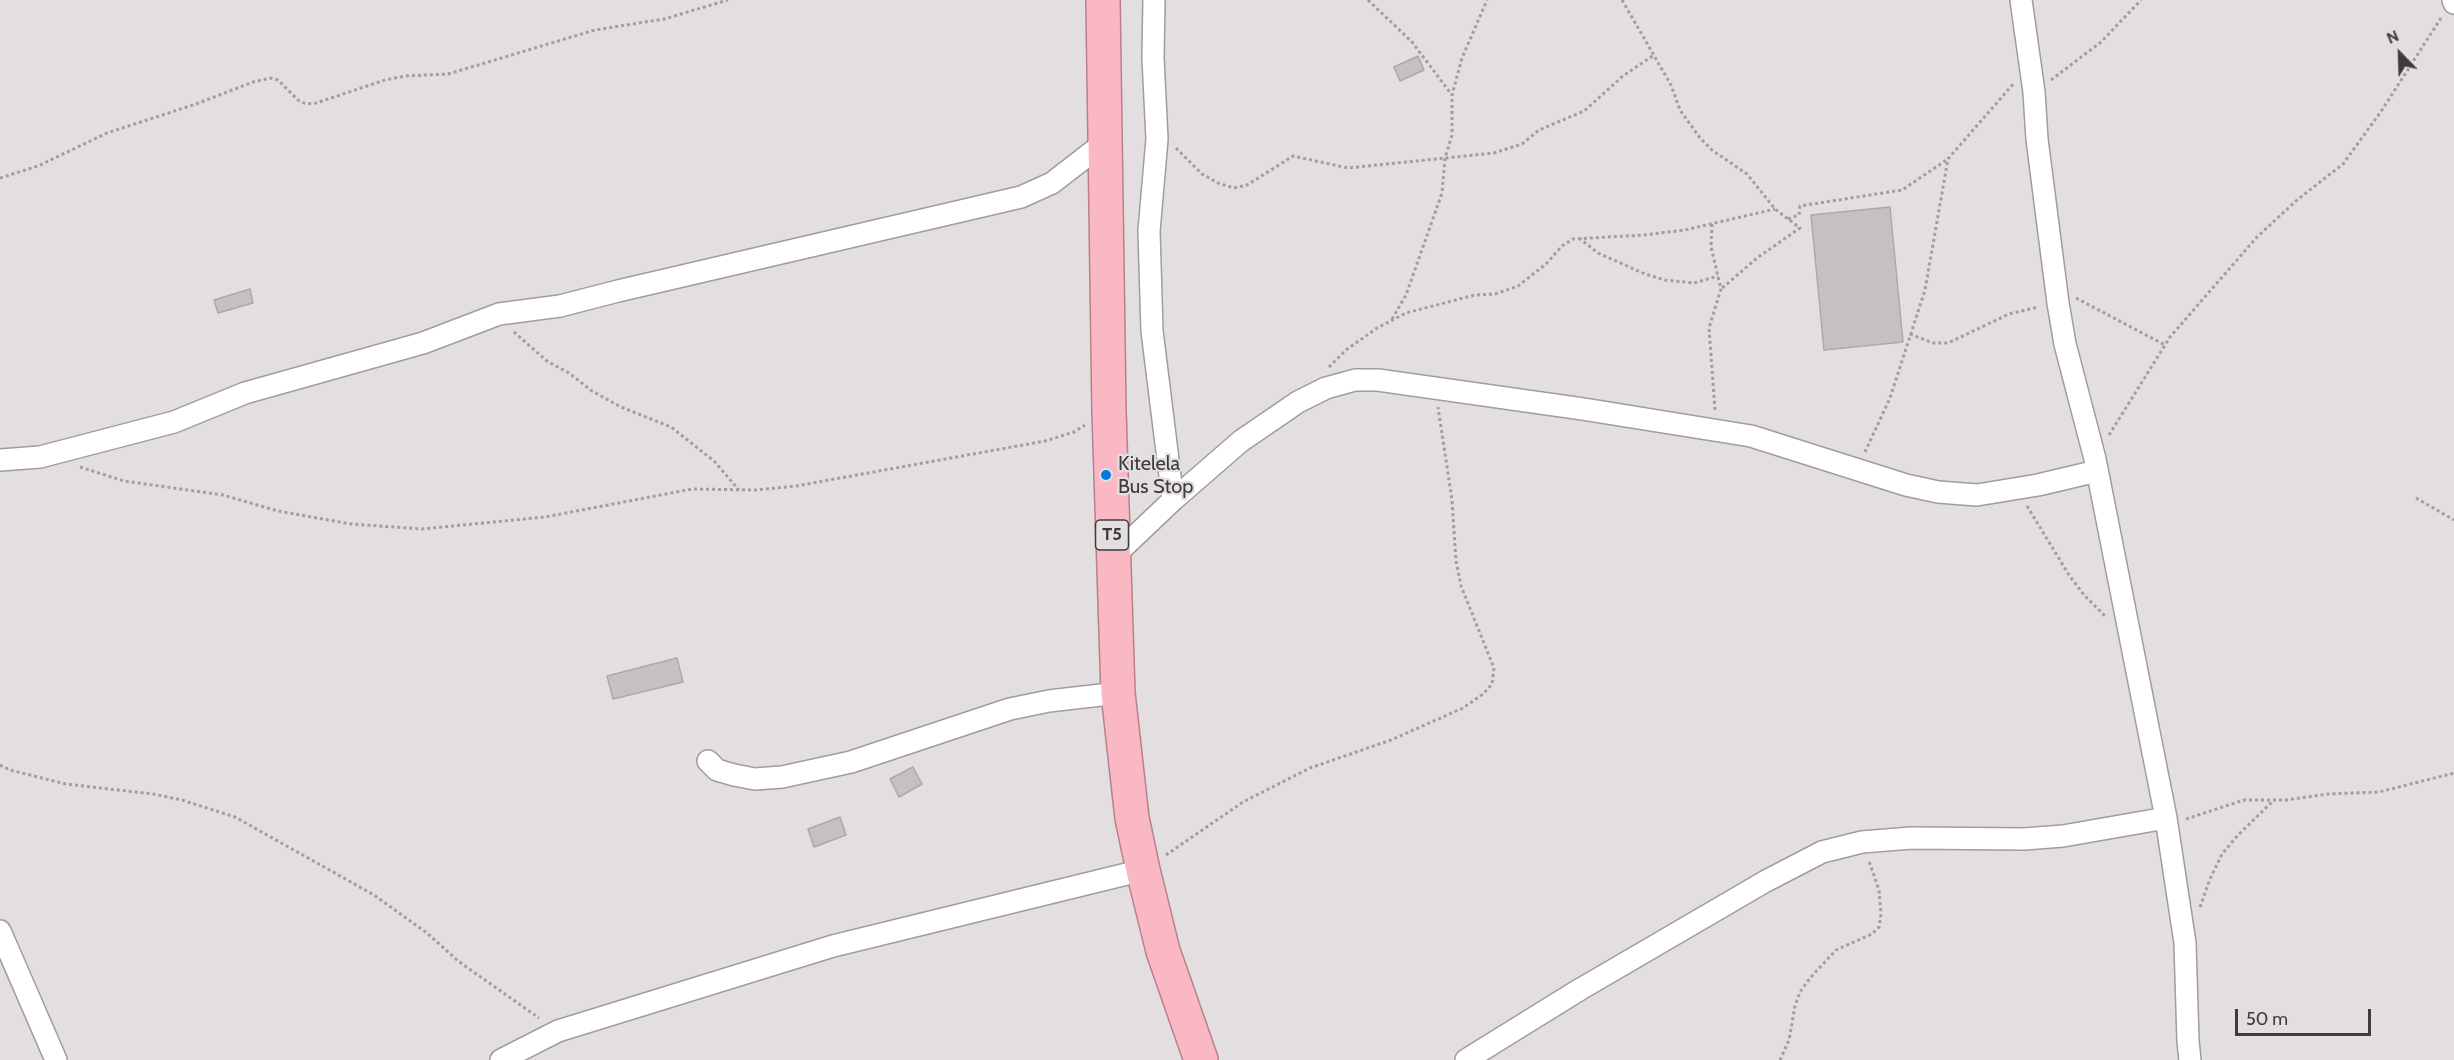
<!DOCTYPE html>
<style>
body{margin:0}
#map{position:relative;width:2454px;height:1060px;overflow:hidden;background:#e3dee0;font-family:Cabin,sans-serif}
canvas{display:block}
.north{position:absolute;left:2370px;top:24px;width:60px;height:60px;-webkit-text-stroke:4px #e3dee0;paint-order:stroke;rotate:337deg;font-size:16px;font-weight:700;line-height:24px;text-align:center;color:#3d3b3c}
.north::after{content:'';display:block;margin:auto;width:21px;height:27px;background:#3d3b3c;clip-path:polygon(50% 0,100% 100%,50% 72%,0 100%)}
.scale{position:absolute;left:2235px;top:1009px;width:136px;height:27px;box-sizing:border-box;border:3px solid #3d3b3c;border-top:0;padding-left:8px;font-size:18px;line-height:21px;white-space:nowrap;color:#3d3b3c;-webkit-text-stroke:4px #e3dee0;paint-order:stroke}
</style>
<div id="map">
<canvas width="2454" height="1060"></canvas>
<div class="north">N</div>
<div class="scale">50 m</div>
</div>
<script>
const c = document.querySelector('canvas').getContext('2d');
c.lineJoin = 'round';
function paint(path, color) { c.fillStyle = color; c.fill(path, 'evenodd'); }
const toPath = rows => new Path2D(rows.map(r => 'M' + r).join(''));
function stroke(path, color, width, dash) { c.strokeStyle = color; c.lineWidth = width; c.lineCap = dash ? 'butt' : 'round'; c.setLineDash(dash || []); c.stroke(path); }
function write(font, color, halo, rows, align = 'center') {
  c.font = font + ' Cabin,sans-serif'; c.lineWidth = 4.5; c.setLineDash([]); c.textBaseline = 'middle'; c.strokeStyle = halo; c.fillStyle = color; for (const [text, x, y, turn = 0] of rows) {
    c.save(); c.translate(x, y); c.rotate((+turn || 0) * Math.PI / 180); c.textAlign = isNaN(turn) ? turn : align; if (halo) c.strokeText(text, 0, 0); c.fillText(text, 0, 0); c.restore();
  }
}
const building = toPath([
 [1418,56,1424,70,1400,81,1394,67,1418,56],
 [1890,207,1903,342,1824,350,1811,215,1890,207],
 [250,289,253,303,218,313,214,300,250,289],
 [677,658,683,682,613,699,607,676,677,658],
 [913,767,922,784,899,797,890,779,913,767],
 [840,817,846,835,814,847,808,829,840,817]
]);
const path = toPath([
 [1368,0,1412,42,1452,95],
 [1622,0,1671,85,1680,110,1700,138,1712,150,1747,174,1775,209,1800,228,1757,258,1721,289],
 [2051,80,2101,42,2141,0],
 [1176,148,1202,174,1218,183,1234,188,1247,185,1293,156,1348,168,1494,153,1522,144,1539,130,1584,111,1623,76,1654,55],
 [0,178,38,166,107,133,196,104,253,82,271,78,278,80,298,100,304,103,313,104,385,80,405,76,448,74,595,30,664,19,728,0],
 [1788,219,1799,215,1800,206,1902,190,1948,159],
 [1712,224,1711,247,1721,289,1709,328,1715,410],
 [1579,238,1598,253,1645,274,1665,280,1694,283,1718,276],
 [2076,298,2165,345],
 [1392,319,1406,295,1442,193,1445,158,1452,135,1452,95,1462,58,1487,0],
 [514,332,547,361,569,373,592,391,621,407,671,427,714,461,739,490],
 [1910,334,1933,343,1948,343,2009,314,2038,307],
 [1329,367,1346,350,1377,328,1406,313,1475,295,1495,294,1518,286,1546,264,1562,246,1573,239,1644,235,1685,230,1775,209],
 [2109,435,2170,337,2257,237,2297,200,2343,164,2382,110,2441,18],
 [1865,452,1890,398,1925,290,1948,159,2014,83],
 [80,467,124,481,223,495,278,511,351,524,422,529,545,517,692,489,756,490,796,486,1045,441,1074,432,1085,425],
 [2416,498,2454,520],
 [2027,506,2069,575,2084,595,2106,617],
 [0,765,10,770,66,784,153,794,182,800,235,817,374,895,427,933,458,961,539,1018],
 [2186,819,2244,800,2286,800,2328,794,2379,792,2454,773],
 [1166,855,1243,802,1310,768,1391,740,1463,708,1483,694,1492,684,1494,668,1461,586,1456,561,1452,500,1438,407],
 [2200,907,2210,879,2222,854,2238,835,2273,801],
 [1780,1060,1789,1040,1795,1006,1800,992,1810,978,1836,950,1872,934,1879,927,1881,914,1879,890,1869,861]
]);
const minor = toPath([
 [1154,0,1153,58,1157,139,1149,231,1152,331,1173,500],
 [2021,0,2034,92,2037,139,2058,303,2065,344,2095,459,2166,818,2185,943,2188,1041,2190,1060],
 [2453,0,2454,3],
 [0,460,40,457,174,422,245,393,423,343,499,314,560,306,618,291,1021,197,1052,183,1105,142],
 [1113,557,1173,500,1241,441,1298,402,1326,388,1355,380,1378,380,1583,409,1751,436,1906,485,1938,492,1977,495,2038,485,2097,471],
 [708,761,717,770,734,775,755,779,782,777,851,762,1010,709,1049,701,1118,693],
 [0,931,56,1060],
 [501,1060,558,1031,833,946,1143,870],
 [1466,1060,1579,990,1766,881,1822,852,1862,842,1911,838,2024,839,2063,836,2166,818]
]);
const trunk = toPath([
 [1103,0,1109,411,1118,693,1132,818,1143,870,1163,951,1201,1060]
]);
const markers = [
 [1106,475,6,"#047ae1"]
];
const shields = [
 [1112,535,33]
];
const shieldNames = [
 ["T5",1112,535]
];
const poiNames = [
 ["Kitelela",1118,464],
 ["Bus Stop",1118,487]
];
paint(building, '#c4c0c4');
stroke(building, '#aca8ac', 1.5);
stroke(minor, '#a19c9e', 24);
stroke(trunk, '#b7818b', 36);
stroke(path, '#a29ea0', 3, [3, 3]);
stroke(minor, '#fff', 21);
stroke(trunk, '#fab8c4', 33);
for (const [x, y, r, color] of markers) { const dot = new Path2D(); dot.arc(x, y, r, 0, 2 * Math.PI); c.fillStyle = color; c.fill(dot); stroke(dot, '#e3dee0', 2); }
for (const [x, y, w] of shields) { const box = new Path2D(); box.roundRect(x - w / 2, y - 15, w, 30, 4.5); c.fillStyle = '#e3dee0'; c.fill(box); stroke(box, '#3d3b3c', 1.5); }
write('bold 18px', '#3d3b3c', null, shieldNames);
write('20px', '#3d3b3c', '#e3dee0', poiNames, 'left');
</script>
